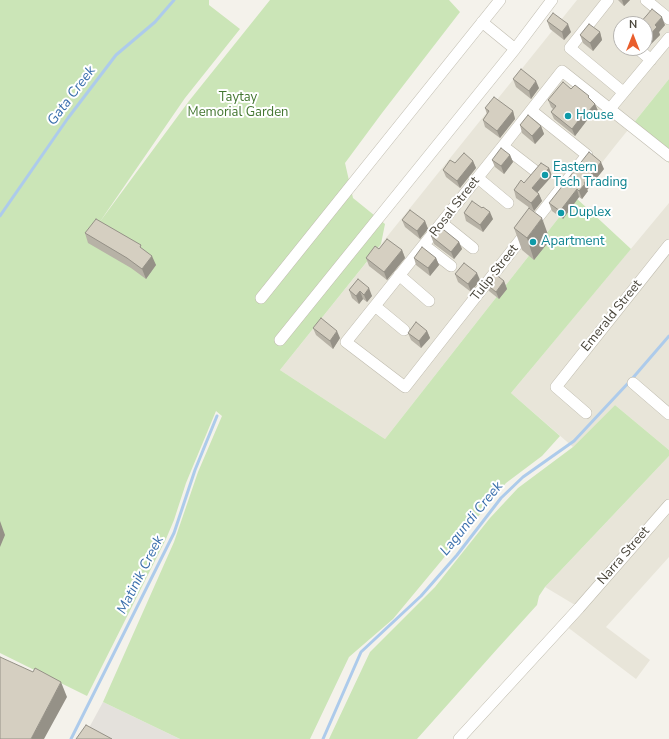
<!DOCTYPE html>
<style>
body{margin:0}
#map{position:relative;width:669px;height:739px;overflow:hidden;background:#f4f2eb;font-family:"Nunito Sans",sans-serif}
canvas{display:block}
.north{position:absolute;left:613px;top:16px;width:40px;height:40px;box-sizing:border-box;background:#fff;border:1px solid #b6b4b0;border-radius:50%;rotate:0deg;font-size:11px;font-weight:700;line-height:16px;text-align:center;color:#484439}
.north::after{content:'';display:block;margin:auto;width:14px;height:18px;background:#e95e2d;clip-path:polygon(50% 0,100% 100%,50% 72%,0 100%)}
</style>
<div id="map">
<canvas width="669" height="739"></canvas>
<div class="north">N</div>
</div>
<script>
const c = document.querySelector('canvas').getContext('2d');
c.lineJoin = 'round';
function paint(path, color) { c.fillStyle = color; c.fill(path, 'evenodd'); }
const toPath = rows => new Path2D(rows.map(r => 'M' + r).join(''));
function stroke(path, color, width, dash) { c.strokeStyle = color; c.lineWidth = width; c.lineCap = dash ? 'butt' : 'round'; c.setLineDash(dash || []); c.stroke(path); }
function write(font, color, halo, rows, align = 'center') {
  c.font = font + ' "Nunito Sans",sans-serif'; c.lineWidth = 4; c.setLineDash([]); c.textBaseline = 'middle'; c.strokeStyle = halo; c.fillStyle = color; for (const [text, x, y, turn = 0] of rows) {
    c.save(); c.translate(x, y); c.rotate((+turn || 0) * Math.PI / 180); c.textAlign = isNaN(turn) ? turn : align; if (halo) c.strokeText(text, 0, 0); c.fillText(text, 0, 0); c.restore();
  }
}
const residential = toPath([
 [577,0,669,0,669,79,615,146,385,439,280,370],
 [621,24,645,24,645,48,621,48],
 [669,203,669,450,615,405,573,447,511,393],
 [669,456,669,557,606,627,650,660,636,679,566,626,580,608,545,587]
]);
const industrial = toPath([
 [103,702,180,739,83,739]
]);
const green = toPath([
 [0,0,209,0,209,5,240,29,185,98,99,223,189,101,270,0,449,0,460,12,382,113,345,163,353,198,385,224,381,244,280,370,385,439,575,197,631,249,511,393,560,436,542,456,506,483,393,619,349,657,310,739,180,739,103,702,174,542,198,472,222,416,216,411,186,483,174,520,166,539,87,696,0,653],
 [669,79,669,163,628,130],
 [615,405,669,450,669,456,545,587,539,596,537,605,498,648,417,739,329,739,370,652,435,587,490,518,518,488,573,447]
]);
const stream = toPath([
 [0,216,68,118,116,55,155,22,174,0],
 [71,739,174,533,195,470,217,416],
 [323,739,361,652,421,596,457,555,501,498,523,477,574,441,631,380,669,336]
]);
const minor = toPath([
 [608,0,570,48,623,92],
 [646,0,669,19],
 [482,22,515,49],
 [637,48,651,60],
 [609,110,669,38],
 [532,111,587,155,405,387,346,342,503,146,562,71,669,156],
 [503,146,534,170],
 [478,178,508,203],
 [442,223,473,248],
 [424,245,451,266],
 [399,275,429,301],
 [261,298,500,0],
 [375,306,404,330],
 [280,340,515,49,552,0],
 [633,383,669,414],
 [586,413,556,387,669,245],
 [459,739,579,608,669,505]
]);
const wall = toPath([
 [618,0,630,0,624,6],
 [647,15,665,25,659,32,660,35,649,46,645,42,645,24,647,16],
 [547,21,571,32,564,40,550,29],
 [600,32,602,40,593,51,583,43,580,35],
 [513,79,539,88,531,99,516,87],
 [571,89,590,99,595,104,598,111,590,121,588,119,575,136,554,119,551,112,553,109,551,107,548,100],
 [485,108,513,111,515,119,500,138,485,127,483,120,487,114],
 [520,125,541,126,544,134,535,144,522,133],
 [510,155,513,162,504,174,495,167,492,160],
 [473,161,476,168,460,188,446,177,443,170,455,163],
 [549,168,552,176,537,193,539,194,542,201,534,211,516,198,514,190,524,183],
 [604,169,587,190,588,191,582,199,579,197,563,219,552,211,549,203],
 [464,213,493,219,483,232,466,221],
 [402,220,425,221,428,229,420,239,405,227],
 [514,228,550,240,534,260,522,250],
 [85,233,141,245,141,248,156,265,146,279,131,268,88,243],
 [431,236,459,242,462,249,454,259,434,244],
 [379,249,402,250,405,258,387,280,369,266,366,258],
 [414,258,436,258,439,265,430,276,416,265],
 [455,274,480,280,471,292,458,282],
 [358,279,372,296,367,302,363,299,359,304,352,298,349,290],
 [504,281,507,289,499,299,489,291,486,284],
 [313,328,340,338,333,349,316,335],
 [427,331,430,338,421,348,411,340,408,333]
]);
const shadedWall = toPath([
 [622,0,630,0,624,6],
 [662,17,665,25,659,32,660,35,649,46,647,38,655,25],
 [568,24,571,32,564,40,562,32],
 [600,32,602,40,593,51,590,43],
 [536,81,539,88,531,99,529,91],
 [595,104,598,111,590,121,587,113],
 [513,111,515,119,500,138,497,131],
 [585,112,588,119,575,136,572,129],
 [541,126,544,134,535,144,532,136],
 [510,155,513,162,504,174,501,166],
 [473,161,476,168,460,188,457,181],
 [601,162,604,169,587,190,588,191,582,199,579,191,584,183],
 [549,168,552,176,534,196,532,188],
 [577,189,579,197,563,219,560,211],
 [539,194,542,201,534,211,531,203],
 [490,212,493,219,483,232,480,225],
 [542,218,550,240,534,260,527,238],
 [425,221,428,229,420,239,417,231],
 [459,242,462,249,454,259,451,252],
 [402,250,405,258,387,280,384,272],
 [152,256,156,265,146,279,142,269],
 [436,258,439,265,430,276,428,268],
 [477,273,480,280,471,292,468,284],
 [504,281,507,289,499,299,496,292],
 [369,288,372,296,367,302,364,295],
 [360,291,363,299,359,304,356,296],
 [337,331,340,338,333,349,330,341],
 [427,331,430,338,421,348,419,341],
 [0,521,5,535,0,547],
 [61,682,67,697,44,739,31,739]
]);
const building = toPath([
 [652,9,662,17,655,25,657,27,647,38,645,37,645,24,639,24,647,15,652,9],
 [553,13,568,24,562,32,547,21,553,13],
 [589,24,600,32,590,43,580,35,589,24],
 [521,69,536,81,529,91,513,79,521,69],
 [563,82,571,89,575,85,589,96,588,97,595,104,587,113,585,112,572,129,551,112,556,106,548,100,563,82],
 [494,97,513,111,497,131,483,120,489,111,485,108,494,97],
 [528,115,541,126,532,136,520,125,528,115],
 [501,148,510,155,501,166,492,160,501,148],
 [589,152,601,162,584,183,585,184,579,191,577,189,560,211,549,203,589,152],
 [464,153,473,161,457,181,443,170,450,160,455,163,464,153],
 [541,163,549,168,532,188,539,194,531,203,514,190,521,180,524,183,541,163],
 [472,201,482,208,483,207,490,212,480,225,464,213,472,201],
 [529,208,542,218,527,238,514,228,529,208],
 [410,210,425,221,417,231,402,220,410,210],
 [96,219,141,245,140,247,152,256,142,269,127,258,85,233,96,219],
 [439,226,459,242,451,252,431,236,439,226],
 [387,239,402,250,384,272,366,258,375,246,379,249,387,239],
 [422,247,436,258,428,268,414,258,422,247],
 [464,263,477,273,468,284,455,274,464,263],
 [494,273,504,281,496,292,486,284,494,273],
 [358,279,369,288,364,295,360,291,356,296,349,290,358,279],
 [321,318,337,331,330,341,313,328,321,318],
 [416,322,427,331,419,341,408,333,416,322],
 [0,657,33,672,35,668,61,682,31,739,0,739,0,657],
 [86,725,112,739,76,739,86,725]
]);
const markers = [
 [568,116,4,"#0f9aa8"],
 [545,175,4,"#0f9aa8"],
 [561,213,4,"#0f9aa8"],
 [533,242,4,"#0f9aa8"]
];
const parkNames = [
 ["Taytay",238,98],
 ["Memorial Garden",238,113]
];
const cultureNames = [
 ["House",576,116],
 ["Eastern",553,168],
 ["Tech Trading",553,183],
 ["Duplex",569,213],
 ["Apartment",541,242]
];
const streetNames = [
 ["Rosal Street",455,207,-52],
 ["Tulip Street",495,273,-52],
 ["Emerald Street",612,316,-51],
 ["Narra Street",624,556,-49]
];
const waterNames = [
 ["Gata Creek",72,96,-53],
 ["Lagundi Creek",472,519,-51],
 ["Matinik Creek",141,575,-63]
];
paint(residential, '#e8e5d9');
paint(industrial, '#e4e1dc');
paint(green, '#cbe5b7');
stroke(stream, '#adcbeb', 3);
stroke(minor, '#bfbbae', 12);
stroke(minor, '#fff', 11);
paint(wall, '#b7b2a6');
paint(shadedWall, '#959187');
paint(building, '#d5cfc1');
stroke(building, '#959187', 1);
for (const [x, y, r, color] of markers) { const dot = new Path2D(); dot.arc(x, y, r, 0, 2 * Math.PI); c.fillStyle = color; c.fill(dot); stroke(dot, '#fff', 1.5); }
write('13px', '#437630', '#fff', parkNames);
write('13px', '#0d838f', '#fff', cultureNames, 'left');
write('13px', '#484439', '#fff', streetNames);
write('italic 14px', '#3a6fac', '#fff', waterNames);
</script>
